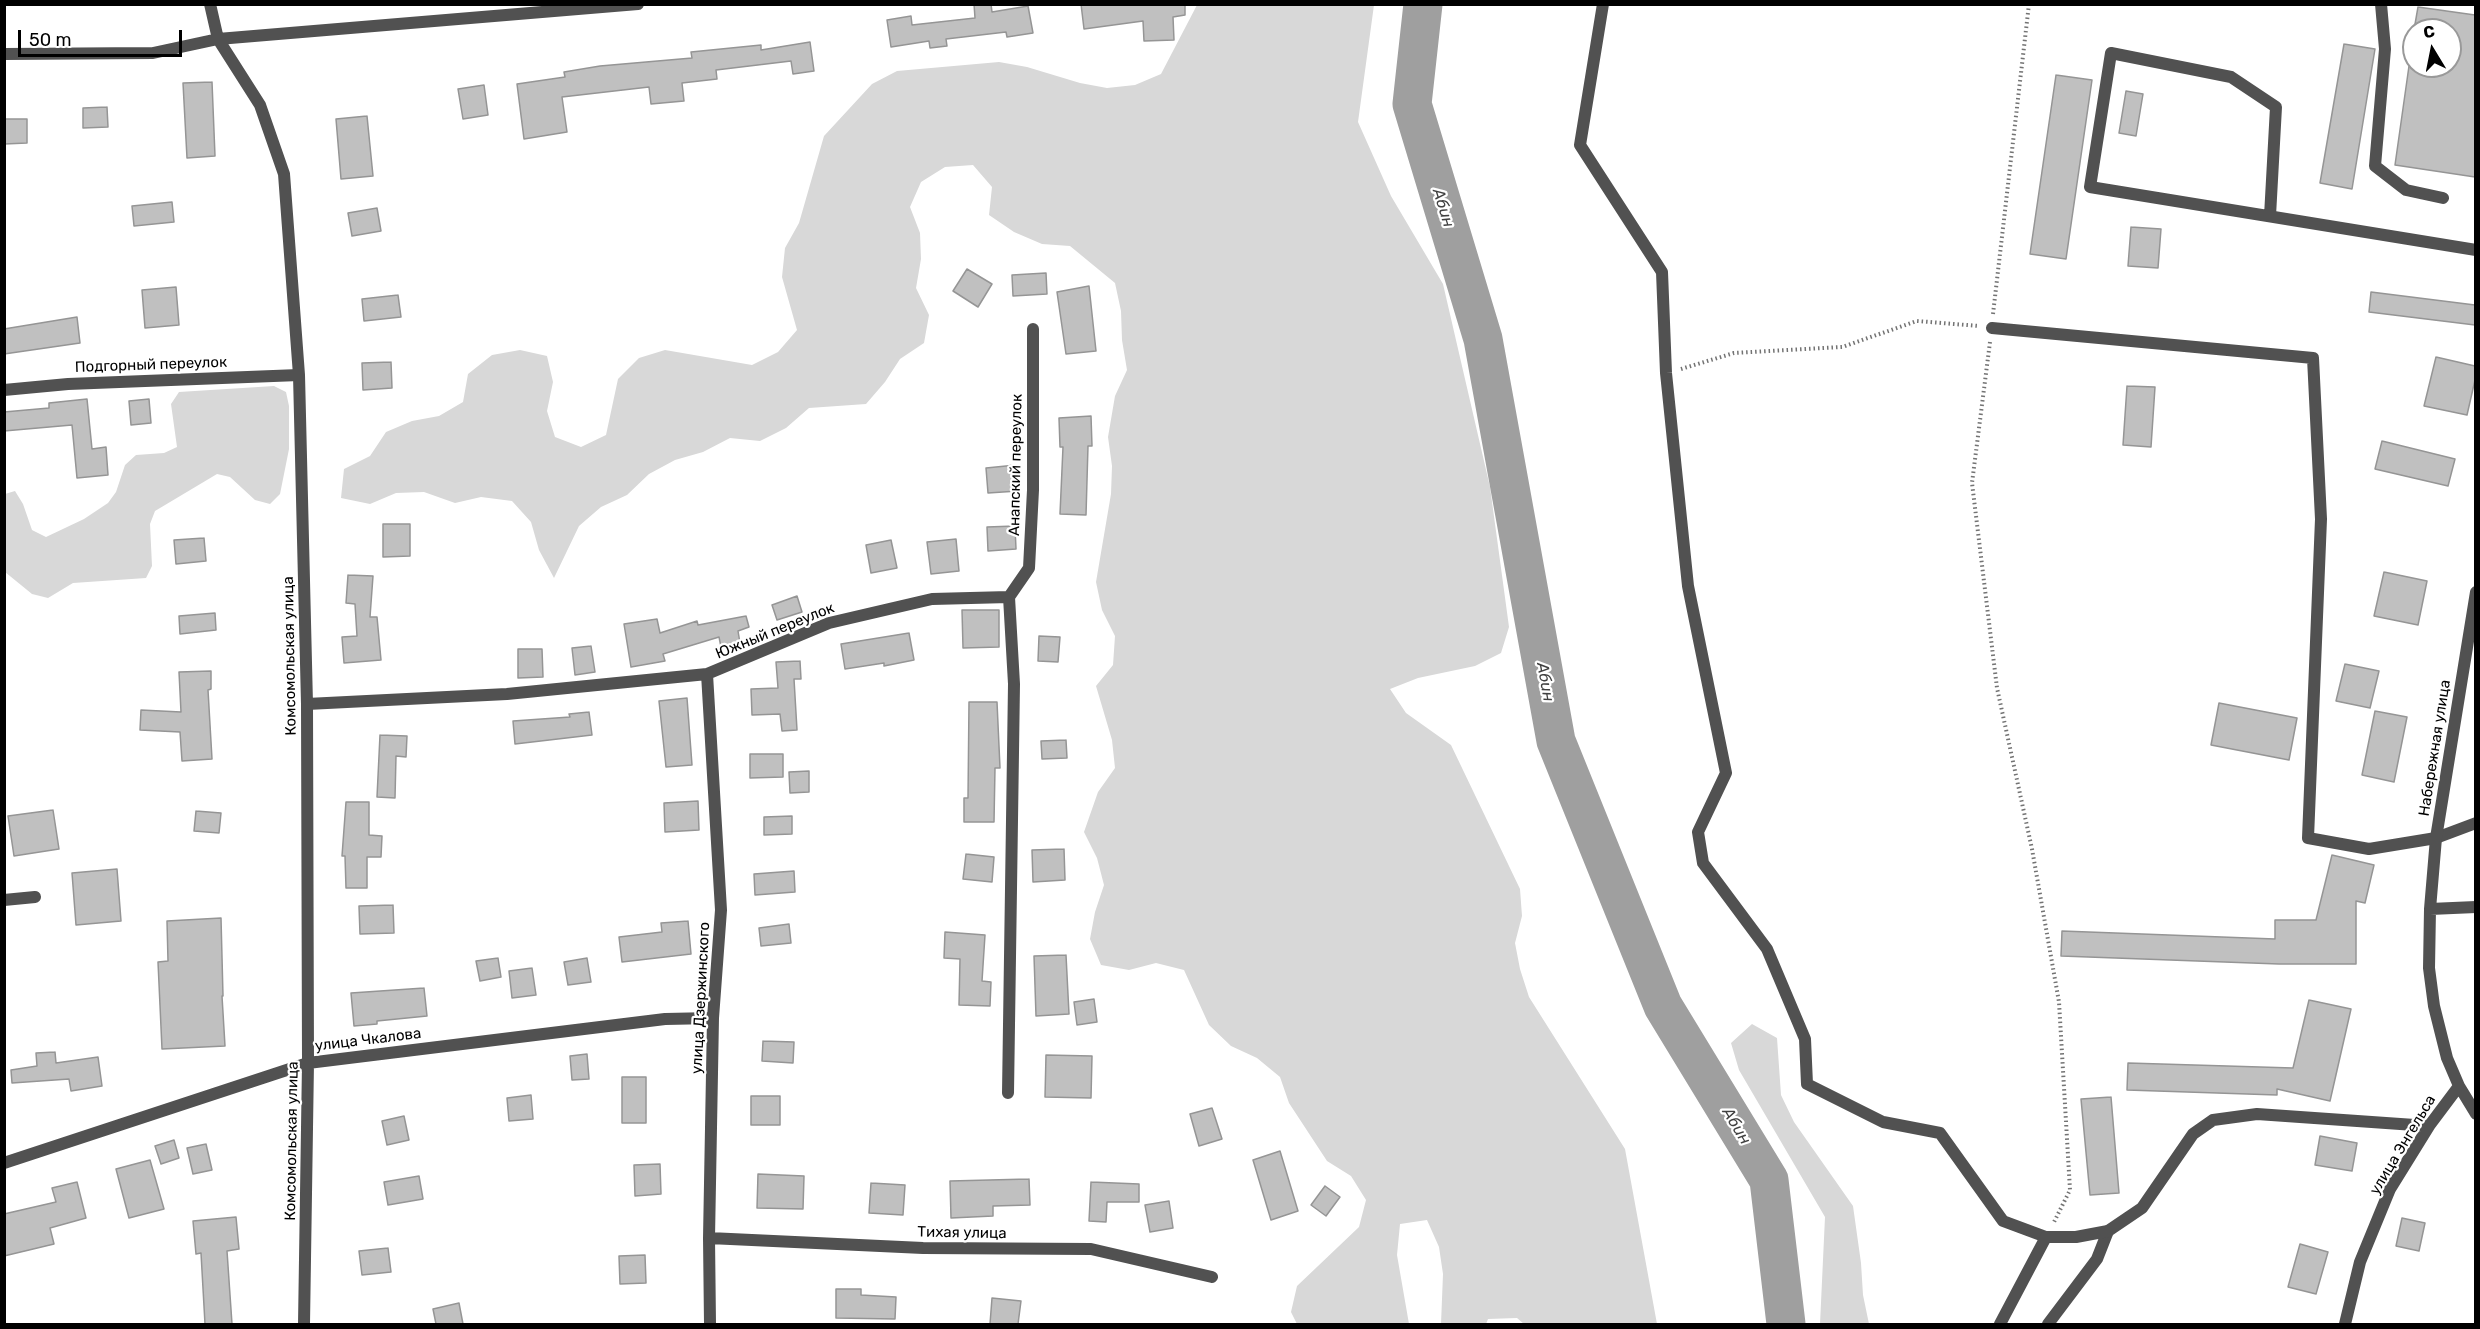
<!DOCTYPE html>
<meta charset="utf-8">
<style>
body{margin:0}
#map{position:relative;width:2480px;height:1329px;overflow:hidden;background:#fff;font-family:Rubik,sans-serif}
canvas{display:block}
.frame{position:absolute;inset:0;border:6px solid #000;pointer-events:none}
.north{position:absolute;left:2402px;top:18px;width:60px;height:60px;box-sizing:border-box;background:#fff;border:2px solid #999;border-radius:50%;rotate:350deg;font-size:16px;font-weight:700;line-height:24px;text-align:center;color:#000}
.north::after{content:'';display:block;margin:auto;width:21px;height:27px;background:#000;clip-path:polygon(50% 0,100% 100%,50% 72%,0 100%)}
.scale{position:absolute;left:18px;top:30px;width:164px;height:27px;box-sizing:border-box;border:3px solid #000;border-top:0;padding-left:8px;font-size:18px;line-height:21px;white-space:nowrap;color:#000;-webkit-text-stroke:4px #fff;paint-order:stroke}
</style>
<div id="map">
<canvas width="2480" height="1329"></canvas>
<div class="frame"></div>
<div class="north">С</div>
<div class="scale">50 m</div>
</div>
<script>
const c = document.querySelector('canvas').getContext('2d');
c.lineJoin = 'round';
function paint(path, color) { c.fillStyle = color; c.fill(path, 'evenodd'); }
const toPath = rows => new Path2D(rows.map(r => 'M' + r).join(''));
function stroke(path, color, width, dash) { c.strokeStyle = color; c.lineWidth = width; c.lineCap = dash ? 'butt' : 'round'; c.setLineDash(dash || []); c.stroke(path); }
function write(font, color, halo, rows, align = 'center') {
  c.font = font + ' Rubik,sans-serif'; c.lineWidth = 4.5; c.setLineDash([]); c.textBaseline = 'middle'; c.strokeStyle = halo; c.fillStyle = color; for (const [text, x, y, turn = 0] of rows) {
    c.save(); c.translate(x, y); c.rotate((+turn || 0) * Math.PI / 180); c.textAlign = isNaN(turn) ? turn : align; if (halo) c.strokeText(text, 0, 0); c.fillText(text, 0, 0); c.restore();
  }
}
const green = toPath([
 [1197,5,1374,5,1358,122,1391,196,1443,284,1490,487,1509,627,1501,653,1475,666,1418,678,1390,689,1406,713,1451,745,1520,889,1522,916,1515,943,1520,969,1529,997,1625,1149,1657,1324,1524,1324,1517,1318,1488,1319,1486,1324,1441,1324,1443,1274,1439,1247,1427,1220,1400,1224,1397,1255,1409,1324,1297,1324,1291,1312,1297,1286,1359,1227,1366,1200,1351,1176,1327,1161,1289,1103,1280,1077,1257,1058,1231,1046,1209,1025,1184,970,1156,963,1129,970,1101,965,1090,939,1095,912,1104,885,1097,858,1084,832,1098,792,1115,768,1112,740,1096,686,1113,665,1115,636,1102,610,1096,582,1111,494,1112,466,1108,437,1115,396,1127,370,1122,340,1121,311,1115,283,1070,246,1042,244,1014,232,989,215,992,187,973,165,945,167,921,182,910,207,920,233,921,259,916,288,929,315,924,343,900,359,885,382,866,404,809,408,786,428,760,441,730,438,703,452,675,460,649,474,627,495,601,507,579,526,554,578,539,550,531,522,512,501,481,497,455,503,424,492,396,493,370,504,341,498,344,469,370,456,386,432,412,421,439,416,463,402,468,374,492,355,520,350,547,356,553,382,547,411,555,437,581,447,606,435,618,379,639,358,665,350,752,365,778,352,797,330,782,277,785,248,799,223,824,136,872,84,897,71,999,62,1027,67,1080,83,1107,88,1135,85,1161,74],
 [274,386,286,392,289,406,289,449,280,494,270,504,255,500,230,477,217,474,155,511,150,524,152,566,146,578,73,583,48,598,32,594,5,572,5,494,15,491,23,504,32,530,46,537,84,519,108,503,116,492,125,465,136,455,164,453,177,447,171,404,179,392],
 [1752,1024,1777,1038,1781,1095,1794,1122,1853,1206,1861,1263,1863,1295,1869,1324,1820,1324,1825,1217,1739,1070,1731,1043]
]);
const river = toPath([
 [1423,4,1412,104,1483,339,1556,741,1663,1006,1769,1180,1786,1324]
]);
const building = toPath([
 [974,4,991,4,992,12,1028,6,1033,33,1007,37,1006,32,946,39,947,46,930,48,929,41,891,47,887,20,911,16,912,25,975,18,974,4],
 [1081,4,1185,4,1185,15,1173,17,1174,40,1144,41,1143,21,1084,29,1081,4],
 [2418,7,2475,15,2475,177,2395,165,2409,66,2450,66,2450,30,2414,30,2418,7],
 [810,42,814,71,793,74,791,61,716,70,717,79,682,83,684,101,651,104,649,87,562,97,567,132,524,139,517,84,565,77,564,72,600,66,692,58,691,52,761,45,761,50,810,42],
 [2344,44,2375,49,2352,189,2320,183,2344,44],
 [2056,75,2092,80,2066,259,2030,254,2056,75],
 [212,82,215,156,187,158,183,83,212,82],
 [484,85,488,115,463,119,458,89,484,85],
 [2126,91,2143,94,2136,136,2119,133,2126,91],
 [107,107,108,127,83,128,83,108,107,107],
 [367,116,373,176,341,179,336,119,367,116],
 [4,119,27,119,27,143,4,144,4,119],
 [172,202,174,222,134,226,132,206,172,202],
 [377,208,381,231,352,236,348,213,377,208],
 [2131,227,2161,229,2158,268,2128,266,2131,227],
 [967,269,992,284,978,307,953,291,967,269],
 [1046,273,1047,294,1013,296,1012,275,1046,273],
 [1089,286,1096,351,1066,354,1057,292,1089,286],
 [176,287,179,325,145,328,142,290,176,287],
 [2371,292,2475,305,2475,325,2369,312,2371,292],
 [398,295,401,317,364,321,362,299,398,295],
 [77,317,80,343,4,354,4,329,77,317],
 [2436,357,2475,366,2475,380,2467,415,2424,406,2436,357],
 [391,362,392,388,363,390,362,363,391,362],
 [2127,386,2155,387,2151,447,2123,445,2127,386],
 [87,399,92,449,106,447,108,475,77,478,72,425,4,431,4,412,49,408,49,403,87,399],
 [149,399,151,423,131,425,129,401,149,399],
 [1091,416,1092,446,1088,446,1086,515,1060,514,1063,447,1060,447,1059,418,1091,416],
 [2382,441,2455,459,2448,486,2375,469,2382,441],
 [1016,465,1018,491,988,493,986,468,1016,465],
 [383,524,410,524,410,556,383,557,383,524],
 [1015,526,1016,549,988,551,987,527,1015,526],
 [204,538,206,561,176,564,174,540,204,538],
 [956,539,959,571,931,574,927,542,956,539],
 [891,540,897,568,871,573,866,545,891,540],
 [2384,572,2427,581,2418,625,2374,616,2384,572],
 [348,575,373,576,370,617,377,617,381,660,344,663,342,637,357,636,355,604,346,603,348,575],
 [797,596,802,612,777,620,772,605,797,596],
 [962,610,999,610,999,647,963,648,962,610],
 [215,613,216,630,180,634,179,616,215,613],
 [746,616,749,627,738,631,740,643,721,647,719,637,663,654,665,661,631,667,624,624,657,619,660,633,697,621,698,625,746,616],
 [909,633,914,660,884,666,884,663,845,669,841,644,909,633],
 [1039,636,1060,637,1058,662,1038,661,1039,636],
 [591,646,595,672,575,675,572,648,591,646],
 [518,649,542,649,543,677,518,678,518,649],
 [800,661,801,679,794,679,797,730,782,731,780,714,752,715,751,689,778,688,776,662,800,661],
 [2345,664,2379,671,2370,708,2336,701,2345,664],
 [211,671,211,689,208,690,212,759,182,761,180,732,140,730,141,710,181,712,179,672,211,671],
 [687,698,692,765,666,767,659,701,687,698],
 [969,702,997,702,1000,768,995,768,994,822,964,822,964,798,968,798,969,702],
 [2219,703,2297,718,2289,760,2211,745,2219,703],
 [2375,711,2407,717,2394,782,2362,775,2375,711],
 [589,712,592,735,515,744,513,721,570,717,569,714,589,712],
 [380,735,407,736,406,757,396,756,395,798,377,797,380,735],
 [1066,740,1067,758,1042,759,1041,741,1066,740],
 [750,754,783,754,783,777,750,778,750,754],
 [809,771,809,792,790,793,789,772,809,771],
 [698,801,699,830,665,832,664,803,698,801],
 [346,802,369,802,369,835,382,836,381,857,367,857,367,888,346,888,345,856,342,856,346,802],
 [53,810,59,849,14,856,8,816,53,810],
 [196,811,221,813,219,833,194,831,196,811],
 [792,816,792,834,764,835,764,817,792,816],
 [1064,849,1065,880,1033,882,1032,850,1064,849],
 [966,854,994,857,992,882,963,879,966,854],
 [2332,855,2374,865,2365,903,2356,901,2356,964,2279,964,2061,956,2062,931,2275,939,2275,920,2316,920,2332,855],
 [117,869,121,921,76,925,72,873,117,869],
 [794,871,795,892,755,895,754,874,794,871],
 [393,905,394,933,360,934,359,906,393,905],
 [221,918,223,996,222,996,225,1046,162,1049,158,962,168,961,167,921,221,918],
 [688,921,691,954,622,962,619,937,662,932,661,923,688,921],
 [789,924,791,943,761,946,759,928,789,924],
 [945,932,985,935,982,981,991,982,990,1006,959,1005,960,959,944,958,945,932],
 [1066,955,1069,1014,1036,1016,1034,956,1066,955],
 [498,958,501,977,480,981,476,961,498,958],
 [587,958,591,982,568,985,564,962,587,958],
 [532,968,536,995,512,998,509,971,532,968],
 [424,988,427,1016,377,1021,377,1024,354,1026,351,993,424,988],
 [1094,999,1097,1022,1077,1025,1074,1002,1094,999],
 [2309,1000,2351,1009,2330,1101,2277,1089,2277,1095,2127,1090,2128,1063,2293,1068,2309,1000],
 [763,1041,794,1042,793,1063,762,1061,763,1041],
 [55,1052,56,1063,98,1057,102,1086,71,1091,69,1079,12,1083,11,1070,37,1066,36,1053,55,1052],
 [587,1054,589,1079,572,1080,570,1056,587,1054],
 [1046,1055,1092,1056,1091,1098,1045,1097,1046,1055],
 [622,1077,646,1077,646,1123,622,1123,622,1077],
 [531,1095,533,1119,509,1121,507,1098,531,1095],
 [751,1096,780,1096,780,1125,751,1125,751,1096],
 [2111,1097,2119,1193,2090,1195,2081,1099,2111,1097],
 [1212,1108,1222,1139,1199,1146,1190,1114,1212,1108],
 [404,1116,409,1140,387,1145,382,1121,404,1116],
 [2320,1136,2357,1143,2352,1171,2315,1165,2320,1136],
 [174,1140,179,1158,161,1164,155,1146,174,1140],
 [206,1144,212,1170,193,1174,187,1148,206,1144],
 [1280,1151,1298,1211,1271,1220,1253,1160,1280,1151],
 [150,1160,164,1209,129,1218,116,1169,150,1160],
 [660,1164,661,1194,635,1196,634,1165,660,1164],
 [758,1174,804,1176,803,1209,757,1208,758,1174],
 [419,1176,423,1199,388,1205,384,1182,419,1176],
 [1029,1179,1030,1205,993,1206,993,1216,951,1218,950,1181,1029,1179],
 [77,1182,86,1218,50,1228,54,1244,4,1256,4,1214,56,1202,52,1188,77,1182],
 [1091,1182,1139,1184,1139,1202,1107,1202,1106,1222,1089,1221,1091,1182],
 [871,1183,905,1185,903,1215,869,1213,871,1183],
 [1325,1186,1340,1197,1326,1216,1311,1205,1325,1186],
 [1169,1201,1173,1228,1150,1232,1145,1205,1169,1201],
 [236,1217,239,1249,227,1251,232,1324,205,1324,201,1253,196,1254,193,1221,236,1217],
 [2402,1218,2425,1223,2419,1251,2396,1246,2402,1218],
 [2300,1244,2328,1252,2316,1294,2288,1287,2300,1244],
 [388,1248,391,1272,362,1275,359,1251,388,1248],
 [645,1255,646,1283,620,1284,619,1256,645,1255],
 [836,1289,861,1289,861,1295,896,1297,895,1319,836,1318,836,1289],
 [992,1298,1021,1301,1018,1324,990,1324,992,1298],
 [459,1303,463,1324,436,1324,433,1309,459,1303]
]);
const path = toPath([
 [1993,314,2029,4],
 [1990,342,1972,483,1997,688,2032,849,2059,1002,2070,1190,2054,1222],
 [1681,369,1734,353,1842,347,1917,321,1979,326]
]);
const service = toPath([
 [1603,4,1580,145,1662,272,1666,373,1688,586,1726,773,1698,832,1703,863,1767,949,1805,1039,1807,1084,1883,1122,1940,1133,2003,1221,2046,1237],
 [2381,4,2385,49,2375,166,2406,190,2443,198],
 [2270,216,2276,107,2231,77,2111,53,2090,187,2476,250],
 [1992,328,2313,358,2321,519,2308,838,2369,849,2436,838,2476,823],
 [2048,1324,2097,1259,2108,1231]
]);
const minor = toPath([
 [210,4,218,39,260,105,284,174,299,375,307,704,308,1063,304,1324],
 [4,54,153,53,218,39,638,4],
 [4,390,68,384,299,375],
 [2476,592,2436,838,2430,909,2429,968,2434,1006,2447,1058,2459,1086,2476,1114],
 [1009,597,1029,568,1033,490,1033,329],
 [707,674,721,910,713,1018,709,1238,710,1324],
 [307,704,507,694,707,674,829,623,932,599,1009,597],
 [4,900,35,897],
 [2430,909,2476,907],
 [1008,1093,1014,684,1009,597],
 [4,1163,308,1063,665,1019,713,1018],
 [709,1238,923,1248,1091,1249,1212,1277],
 [2000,1324,2046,1237,2076,1237,2108,1231,2142,1208,2193,1134,2213,1120,2257,1114,2429,1126],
 [2345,1324,2360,1262,2390,1189,2429,1126,2459,1086]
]);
const streetNames = [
 ["Подгорный переулок",151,365,-2],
 ["Анапский переулок",1016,465,-89],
 ["Южный переулок",775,631,-22],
 ["Комсомольская улица",290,656,-91],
 ["Набережная улица",2435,748,-81],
 ["улица Дзержинского",701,998,-87],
 ["улица Чкалова",368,1040,-7],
 ["Комсомольская улица",292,1141,-89],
 ["улица Энгельса",2403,1145,-59],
 ["Тихая улица",962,1233,1]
];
const waterNames = [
 ["Абин",1443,208,73],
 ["Абин",1545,682,80],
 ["Абин",1736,1126,59]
];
paint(green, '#d8d8d8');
stroke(river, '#9f9f9f', 39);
paint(building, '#c0c0c0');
stroke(building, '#959595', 1.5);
stroke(path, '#737373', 4, [1.5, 3]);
stroke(service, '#515151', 12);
stroke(minor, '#515151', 12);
write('15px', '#000', '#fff', streetNames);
write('italic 16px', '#404040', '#fff', waterNames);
</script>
